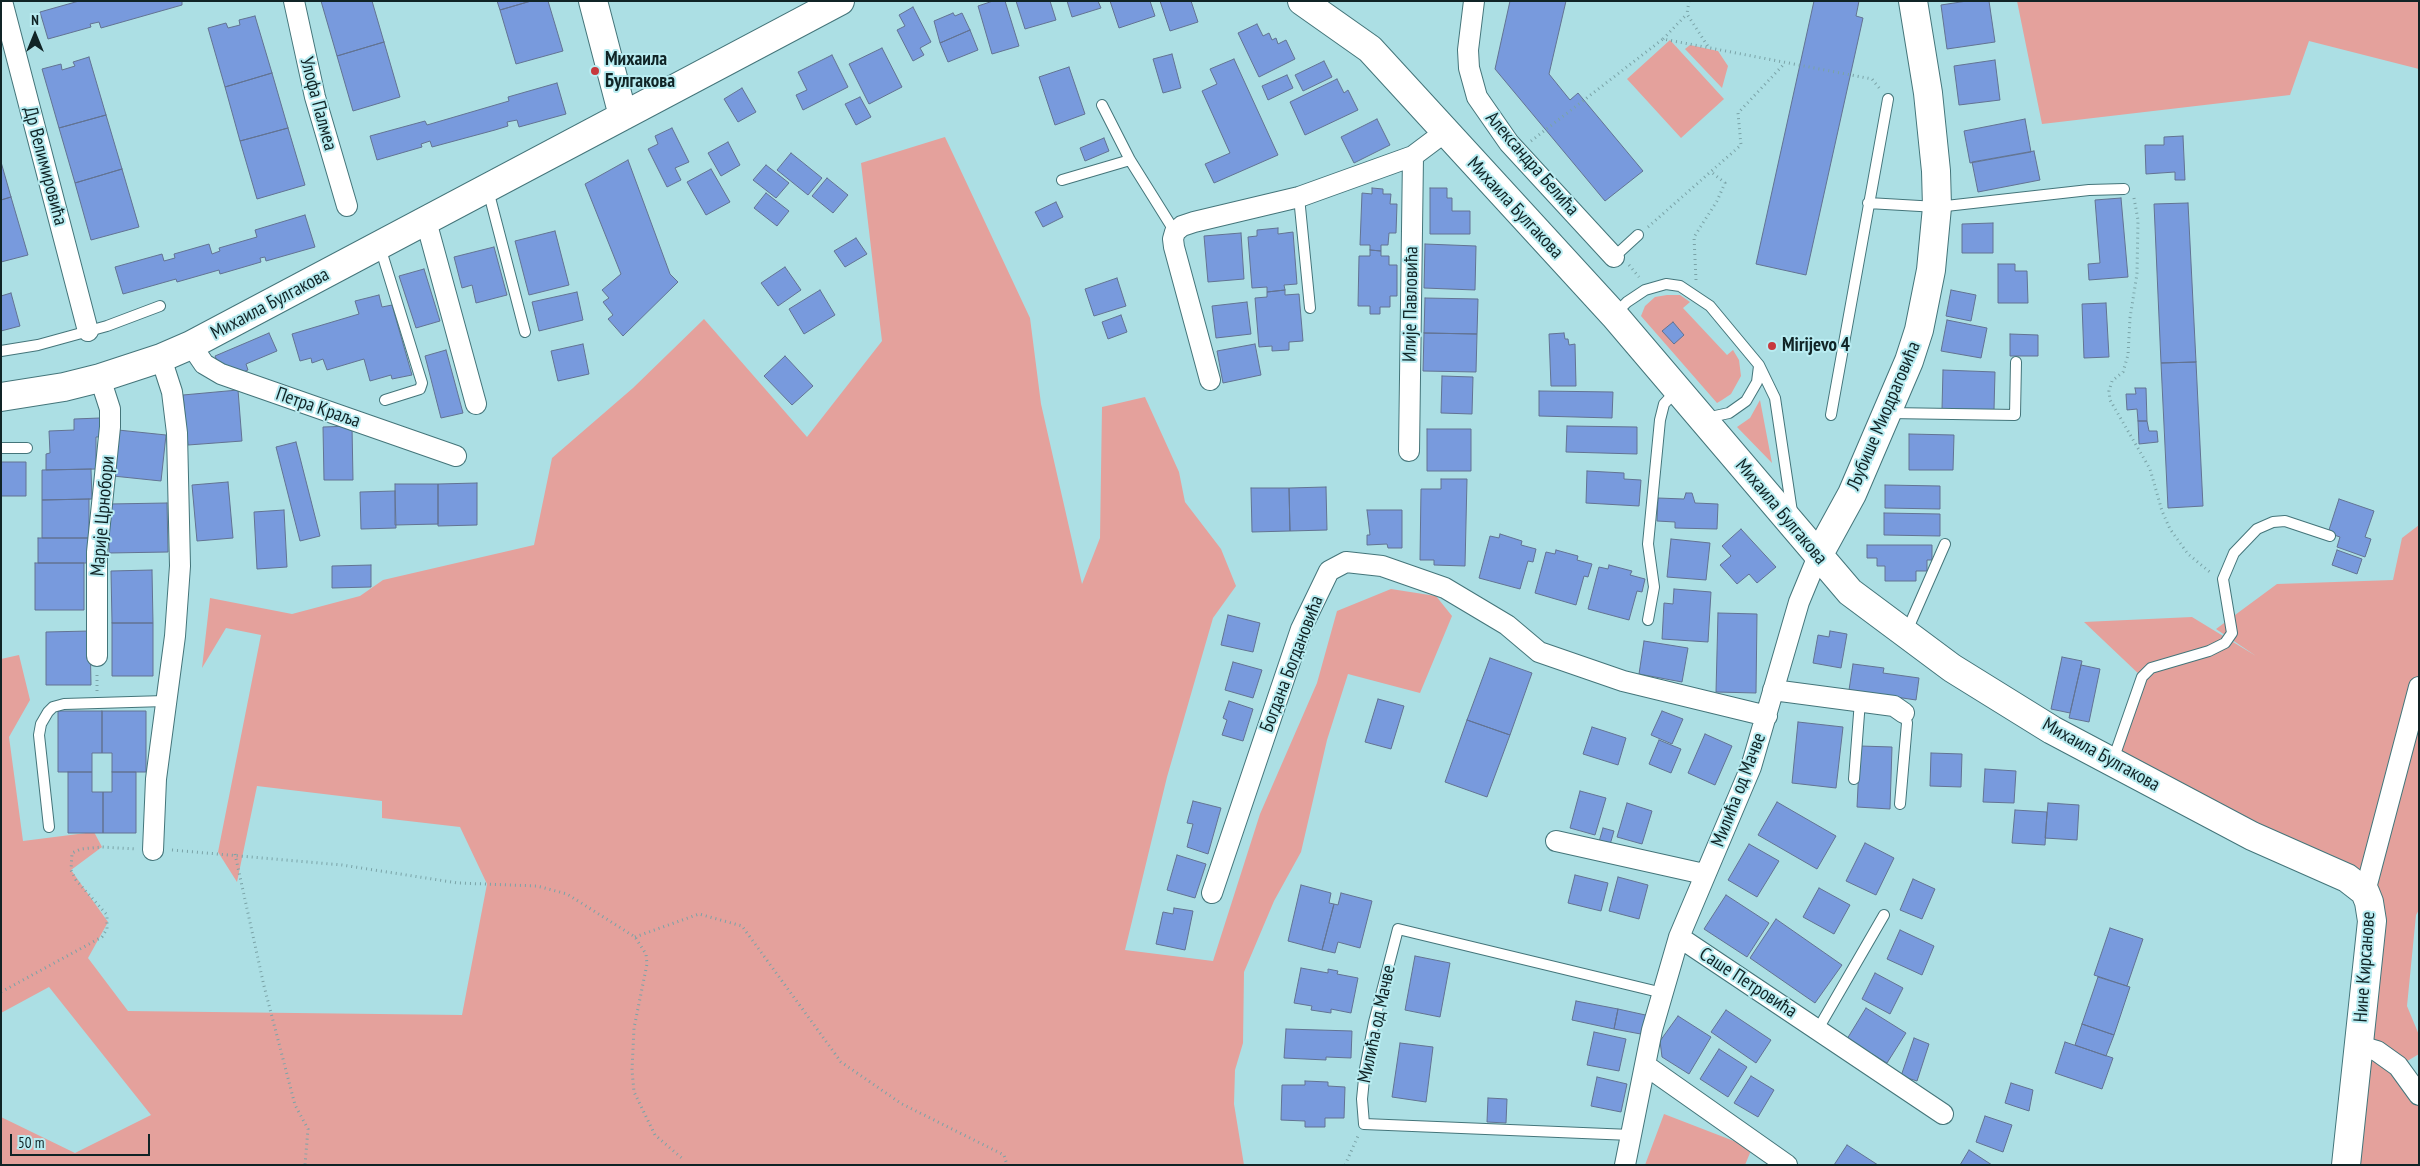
<!DOCTYPE html>
<meta charset="utf-8">
<style>
body{margin:0}
#map{position:relative;width:2420px;height:1166px;overflow:hidden;background:#acdfe4;font-family:"PT Sans Narrow",sans-serif}
canvas{display:block}
.frame{position:absolute;inset:0;border:2px solid #102426;pointer-events:none}
.north{position:absolute;left:10px;top:10px;width:50px;height:50px;-webkit-text-stroke:4px #b9ecf1;paint-order:stroke;rotate:0deg;font-size:14px;font-weight:700;line-height:20px;text-align:center;color:#102426}
.north::after{content:'';display:block;margin:auto;width:18px;height:22px;background:#102426;clip-path:polygon(50% 0,100% 100%,50% 72%,0 100%)}
.scale{position:absolute;left:10px;top:1134px;width:140px;height:22px;box-sizing:border-box;border:2px solid #102426;border-top:0;padding-left:6px;font-size:15px;line-height:18px;white-space:nowrap;color:#102426;-webkit-text-stroke:4px #b9ecf1;paint-order:stroke}
</style>
<div id="map">
<canvas width="2420" height="1166"></canvas>
<div class="frame"></div>
<div class="north">N</div>
<div class="scale">50 m</div>
</div>
<script>
const c = document.querySelector('canvas').getContext('2d');
c.lineJoin = 'round';
function paint(path, color) { c.fillStyle = color; c.fill(path, 'evenodd'); }
const toPath = rows => new Path2D(rows.map(r => 'M' + r).join(''));
function stroke(path, color, width, dash) { c.strokeStyle = color; c.lineWidth = width; c.lineCap = dash ? 'butt' : 'round'; c.setLineDash(dash || []); c.stroke(path); }
function write(font, color, halo, rows, align = 'center') {
  c.font = font + ' "PT Sans Narrow",sans-serif'; c.lineWidth = 4; c.setLineDash([]); c.textBaseline = 'middle'; c.strokeStyle = halo; c.fillStyle = color; for (const [text, x, y, turn = 0] of rows) {
    c.save(); c.translate(x, y); c.rotate((+turn || 0) * Math.PI / 180); c.textAlign = isNaN(turn) ? turn : align; if (halo) c.strokeText(text, 0, 0); c.fillText(text, 0, 0); c.restore();
  }
}
const green = toPath([
 [2017,1,2419,1,2419,69,2309,41,2290,95,2042,124],
 [1670,40,1724,99,1681,138,1627,79],
 [1690,45,1718,51,1728,66,1722,88,1685,49],
 [945,137,1030,318,1041,404,1082,584,1100,538,1102,407,1145,397,1179,472,1185,502,1221,549,1236,586,1213,618,1167,777,1125,950,1213,961,1260,814,1317,683,1337,611,1391,589,1436,596,1452,616,1420,693,1348,674,1327,740,1301,852,1274,901,1244,972,1243,1043,1235,1070,1234,1104,1244,1165,1,1165,1,1117,75,1153,151,1115,49,987,1,1013,1,659,19,655,30,700,9,737,23,841,94,832,102,847,71,870,108,922,88,958,128,1011,462,1015,487,884,460,827,382,818,382,801,257,786,237,882,218,852,261,635,226,628,202,668,210,598,292,614,360,596,383,580,534,545,552,458,633,388,704,319,807,437,882,341,861,163],
 [1667,295,1680,295,1690,302,1683,308,1727,355,1733,350,1739,360,1741,376,1731,394,1722,400,1717,403,1641,316,1645,306,1655,297],
 [1760,400,1772,463,1737,427,1750,418],
 [2419,525,2419,910,2416,915,2407,1006,2419,1035,2419,1054,2399,1066,2419,1095,2419,1165,2346,1165,2365,892,2112,763,2142,677,2084,622,2192,617,2256,656,2216,629,2277,584,2393,580,2402,538],
 [1664,1114,1752,1148,1745,1165,1645,1165]
]);
const building = toPath([
 [79,1,182,1,182,5,101,28,99,22,90,24,91,27,48,39,40,12,79,1],
 [321,1,372,1,384,42,337,56,321,1],
 [497,1,531,1,500,10,497,1],
 [531,1,548,1,563,51,516,64,500,10,531,1],
 [993,1,1005,1,1019,46,992,54,978,6,993,1],
 [1016,1,1050,1,1056,20,1025,29,1016,1],
 [1067,1,1098,1,1101,8,1072,17,1067,1],
 [1110,1,1150,1,1155,16,1119,28,1110,1],
 [1160,1,1191,1,1198,22,1170,31,1160,1],
 [1510,1,1566,1,1549,74,1570,100,1578,93,1643,171,1605,201,1495,69,1510,1],
 [1814,1,1859,1,1856,16,1863,18,1806,275,1756,264,1814,1],
 [1967,1,1989,1,1995,42,1947,49,1941,5,1967,1],
 [913,7,931,42,920,48,924,55,913,61,897,30,905,26,899,15,913,7],
 [953,13,955,16,962,13,970,30,940,43,934,21,953,13],
 [255,16,272,73,225,87,208,28,226,23,228,28,240,25,239,20,255,16],
 [1257,24,1263,36,1269,33,1272,40,1276,38,1278,44,1286,40,1295,59,1259,77,1238,33,1257,24],
 [970,30,978,50,948,62,940,43,970,30],
 [384,42,400,97,353,111,337,56,384,42],
 [882,48,902,87,869,104,849,64,882,48],
 [1172,54,1181,88,1163,93,1153,59,1172,54],
 [832,55,848,87,803,110,796,95,807,90,798,72,832,55],
 [89,57,106,115,59,128,42,69,61,64,62,70,75,66,73,62,89,57],
 [1234,59,1278,155,1214,183,1205,164,1230,153,1202,91,1217,84,1210,69,1234,59],
 [1995,60,2000,100,1959,105,1954,66,1995,60],
 [1324,61,1332,77,1303,91,1295,75,1324,61],
 [1069,67,1085,114,1055,125,1039,77,1069,67],
 [272,73,288,128,240,141,225,87,272,73],
 [1287,75,1293,88,1268,100,1262,86,1287,75],
 [1337,79,1344,93,1348,90,1358,110,1305,135,1290,102,1337,79],
 [557,83,566,114,519,127,517,120,507,122,508,126,495,130,432,147,430,141,421,144,422,147,377,160,370,136,425,121,427,125,509,101,508,97,557,83],
 [742,88,756,112,738,122,724,99,742,88],
 [860,97,871,117,856,125,845,104,860,97],
 [106,115,122,169,75,183,59,128,106,115],
 [1377,119,1390,145,1354,163,1341,137,1377,119],
 [2025,119,2031,152,1970,163,1964,131,2025,119],
 [288,128,305,185,257,199,240,141,288,128],
 [672,128,689,162,675,168,681,180,667,187,648,149,658,144,655,136,672,128],
 [2183,136,2185,180,2175,180,2175,172,2146,174,2145,145,2164,145,2164,137,2183,136],
 [1104,138,1109,151,1085,161,1080,148,1104,138],
 [728,142,740,165,721,176,708,153,728,142],
 [2034,151,2040,180,1978,192,1972,162,2034,151],
 [791,153,822,178,808,195,777,170,791,153],
 [628,160,670,274,678,282,623,336,608,319,613,315,603,302,609,298,602,290,621,274,585,184,628,160],
 [1,162,11,197,1,200,1,162],
 [766,165,789,183,776,198,753,180,766,165],
 [122,169,139,227,91,240,75,183,122,169],
 [711,169,730,202,706,215,687,182,711,169],
 [827,178,848,195,833,213,812,196,827,178],
 [1372,188,1383,189,1383,194,1391,194,1390,204,1397,204,1396,233,1389,233,1388,245,1381,245,1381,251,1370,250,1370,245,1360,245,1362,193,1372,194,1372,188],
 [1430,188,1447,188,1447,198,1452,198,1452,211,1470,211,1470,234,1430,234,1430,188],
 [766,193,789,211,777,226,754,208,766,193],
 [11,197,28,255,1,262,1,200,11,197],
 [2121,198,2128,277,2089,280,2088,264,2100,263,2095,200,2121,198],
 [1056,202,1063,217,1043,227,1035,212,1056,202],
 [2188,203,2196,362,2161,363,2154,204,2188,203],
 [305,215,315,247,266,261,265,257,260,258,261,262,220,274,219,270,177,282,176,279,123,294,115,267,162,254,164,261,175,258,174,254,209,244,212,254,220,251,219,248,257,237,255,230,305,215],
 [1993,223,1993,253,1962,253,1962,224,1993,223],
 [1278,228,1278,234,1293,232,1297,284,1284,285,1285,290,1267,292,1267,287,1252,288,1248,237,1257,236,1257,230,1278,228],
 [555,231,569,285,529,295,515,241,555,231],
 [1241,233,1244,279,1208,282,1204,236,1241,233],
 [856,238,867,254,845,267,834,251,856,238],
 [1425,244,1476,246,1475,290,1424,288,1425,244],
 [494,247,507,295,476,303,472,285,462,288,454,257,494,247],
 [1370,250,1381,251,1381,256,1389,256,1389,265,1397,265,1397,296,1390,296,1390,307,1380,307,1380,314,1370,314,1370,306,1358,306,1359,256,1370,256,1370,250],
 [1998,264,2015,264,2015,271,2027,271,2028,303,1998,303,1998,264],
 [785,267,801,290,778,306,761,283,785,267],
 [424,269,440,321,416,328,399,276,424,269],
 [1117,278,1126,306,1094,316,1085,289,1117,278],
 [820,290,835,315,804,334,789,309,820,290],
 [1285,290,1285,295,1299,294,1303,341,1289,342,1289,350,1272,351,1272,346,1259,347,1255,298,1267,297,1267,292,1285,290],
 [1951,290,1976,295,1971,321,1946,316,1951,290],
 [577,292,583,320,539,331,532,302,577,292],
 [11,293,20,326,1,331,1,296,11,293],
 [379,295,382,307,392,305,412,375,392,379,391,375,370,381,364,359,327,370,323,359,312,363,311,358,300,361,292,334,359,314,355,301,379,295],
 [1425,298,1478,299,1477,334,1424,333,1425,298],
 [1247,302,1251,334,1216,338,1212,306,1247,302],
 [2106,303,2109,357,2084,358,2082,304,2106,303],
 [1121,315,1127,332,1108,339,1102,322,1121,315],
 [1947,320,1987,328,1981,358,1941,351,1947,320],
 [1673,322,1684,335,1674,344,1662,331,1673,322],
 [269,333,277,351,246,364,248,370,236,375,220,368,215,356,269,333],
 [1424,333,1477,334,1476,372,1423,371,1424,333],
 [1564,333,1565,339,1568,339,1569,345,1575,344,1576,386,1551,386,1549,334,1564,333],
 [2010,334,2038,335,2038,356,2010,356,2010,334],
 [583,344,589,374,558,381,551,351,583,344],
 [1255,344,1261,375,1223,383,1217,351,1255,344],
 [446,350,463,413,441,418,425,356,446,350],
 [785,356,813,386,792,405,764,376,785,356],
 [2196,362,2203,506,2168,508,2161,363,2196,362],
 [1943,370,1995,372,1994,410,1942,409,1943,370],
 [1442,376,1473,377,1472,414,1441,413,1442,376],
 [2135,388,2146,388,2147,421,2138,421,2137,409,2127,410,2126,394,2136,394,2135,388],
 [238,390,242,441,188,445,183,395,238,390],
 [1539,391,1613,392,1612,418,1539,416,1539,391],
 [100,418,100,437,96,437,96,469,46,470,46,454,50,453,49,431,74,430,74,419,100,418],
 [2138,421,2147,421,2149,431,2157,431,2158,442,2139,444,2138,421],
 [352,426,353,480,324,480,323,427,352,426],
 [1567,426,1637,427,1637,454,1566,452,1567,426],
 [1427,429,1471,429,1471,471,1427,471,1427,429],
 [118,430,166,435,161,481,113,476,118,430],
 [1909,434,1954,435,1953,470,1909,470,1909,434],
 [296,442,320,536,300,541,276,447,296,442],
 [1,462,26,462,26,496,1,496,1,462],
 [91,469,92,499,42,500,42,470,91,469],
 [1587,471,1624,473,1624,479,1641,480,1639,506,1586,503,1587,471],
 [1441,479,1467,479,1465,566,1434,565,1434,560,1420,560,1421,489,1441,489,1441,479],
 [228,482,233,538,197,541,192,485,228,482],
 [477,483,477,525,438,526,438,484,477,483],
 [395,484,438,484,438,524,395,525,395,484],
 [1885,485,1940,486,1940,509,1885,508,1885,485],
 [1326,487,1327,530,1290,531,1289,488,1326,487],
 [1251,488,1289,488,1290,531,1252,532,1251,488],
 [395,491,396,528,361,529,360,492,395,491],
 [1686,493,1692,493,1695,503,1718,504,1717,529,1675,528,1675,522,1657,521,1658,498,1684,499,1686,493],
 [89,499,89,538,42,538,42,500,89,499],
 [2339,499,2374,511,2365,537,2371,539,2365,557,2337,547,2340,537,2328,533,2339,499],
 [167,503,168,552,109,553,109,504,167,503],
 [284,510,287,567,257,569,254,512,284,510],
 [1367,510,1402,510,1402,548,1388,548,1387,544,1367,545,1367,535,1370,535,1367,510],
 [1884,513,1940,514,1940,536,1884,535,1884,513],
 [1741,529,1776,567,1757,583,1749,574,1737,584,1720,565,1731,556,1722,546,1741,529],
 [1500,534,1522,541,1521,545,1536,549,1533,562,1528,561,1520,589,1479,578,1490,536,1499,538,1500,534],
 [38,538,89,538,89,563,38,563,38,538],
 [1671,539,1710,543,1706,580,1667,577,1671,539],
 [1867,545,1932,545,1932,560,1927,560,1927,571,1916,571,1916,581,1885,581,1885,566,1877,566,1877,558,1867,558,1867,545],
 [1556,550,1578,556,1577,560,1592,564,1588,577,1584,576,1576,605,1535,593,1546,552,1555,554,1556,550],
 [2337,550,2362,559,2357,574,2332,565,2337,550],
 [35,563,84,563,84,610,35,610,35,563],
 [371,565,371,587,332,588,332,566,371,565],
 [1609,565,1632,571,1630,575,1645,579,1642,592,1637,591,1629,620,1588,609,1599,567,1608,569,1609,565],
 [152,570,153,623,112,623,111,571,152,570],
 [1674,589,1711,592,1708,642,1662,639,1664,603,1673,604,1674,589],
 [1718,613,1757,614,1756,693,1716,692,1718,613],
 [1228,615,1260,623,1253,652,1221,645,1228,615],
 [112,623,153,623,153,676,112,676,112,623],
 [90,631,91,685,46,685,46,632,90,631],
 [1830,631,1847,634,1841,668,1813,663,1818,635,1829,637,1830,631],
 [1644,641,1688,648,1682,682,1639,674,1644,641],
 [2062,657,2082,661,2070,713,2051,709,2062,657],
 [1490,658,1532,673,1510,735,1467,720,1490,658],
 [1233,662,1262,670,1253,698,1225,690,1233,662],
 [1853,664,1884,668,1883,673,1919,678,1916,700,1849,690,1853,664],
 [2081,665,2100,669,2089,722,2069,718,2081,665],
 [1378,699,1404,706,1391,749,1365,742,1378,699],
 [1229,701,1253,709,1243,741,1222,735,1227,720,1223,718,1229,701],
 [58,711,102,711,102,753,92,753,92,772,58,772,58,711],
 [102,711,146,711,146,772,112,772,112,753,102,753,102,711],
 [1662,711,1683,719,1672,744,1651,735,1662,711],
 [1467,720,1510,735,1487,797,1445,782,1467,720],
 [1798,722,1843,727,1836,788,1792,783,1798,722],
 [1592,727,1626,738,1618,765,1583,754,1592,727],
 [1705,734,1732,746,1715,785,1688,773,1705,734],
 [1659,740,1681,749,1671,773,1649,764,1659,740],
 [1860,746,1892,747,1890,809,1857,807,1860,746],
 [1931,753,1962,754,1961,787,1930,786,1931,753],
 [1985,769,2016,771,2014,803,1983,802,1985,769],
 [68,772,92,772,92,792,103,792,103,833,68,833,68,772],
 [112,772,136,772,136,833,103,833,103,792,112,792,112,772],
 [1580,791,1606,798,1595,835,1570,828,1580,791],
 [1193,801,1221,808,1208,854,1187,847,1193,824,1187,823,1193,801],
 [1777,802,1836,836,1817,869,1758,835,1777,802],
 [1627,803,1652,811,1642,844,1617,837,1627,803],
 [2048,803,2079,805,2077,840,2045,838,2048,803],
 [2015,810,2047,812,2045,845,2012,843,2015,810],
 [1603,828,1614,831,1609,848,1598,845,1603,828],
 [1865,843,1894,858,1876,895,1846,881,1865,843],
 [1749,844,1779,861,1757,897,1728,880,1749,844],
 [1177,855,1206,864,1195,898,1167,890,1177,855],
 [1575,875,1608,883,1601,911,1568,903,1575,875],
 [1618,877,1648,885,1639,919,1609,911,1618,877],
 [1913,879,1935,889,1922,919,1900,910,1913,879],
 [1301,885,1331,893,1329,903,1334,904,1322,950,1288,941,1301,885],
 [1819,888,1850,905,1834,934,1803,917,1819,888],
 [1341,893,1372,901,1360,948,1338,942,1335,953,1322,950,1334,904,1338,905,1341,893],
 [1726,895,1769,923,1747,957,1704,929,1726,895],
 [1174,908,1193,911,1185,950,1156,944,1163,912,1173,914,1174,908],
 [1776,919,1842,965,1815,1003,1750,958,1776,919],
 [2110,928,2143,939,2127,986,2094,975,2110,928],
 [1900,930,1934,946,1922,975,1887,959,1900,930],
 [1415,956,1450,963,1440,1017,1405,1010,1415,956],
 [1301,968,1328,973,1328,969,1338,971,1337,974,1358,978,1351,1013,1331,1009,1331,1013,1311,1010,1312,1006,1294,1003,1301,968],
 [1875,973,1903,988,1890,1014,1862,999,1875,973],
 [2098,977,2130,987,2114,1035,2082,1024,2098,977],
 [1576,1001,1618,1009,1614,1029,1572,1020,1576,1001],
 [1866,1008,1906,1033,1887,1063,1847,1039,1866,1008],
 [1618,1009,1650,1016,1646,1035,1614,1029,1618,1009],
 [1726,1010,1771,1040,1756,1063,1711,1032,1726,1010],
 [1678,1016,1711,1037,1689,1074,1662,1057,1660,1041,1678,1016],
 [2082,1024,2114,1035,2106,1056,2075,1045,2082,1024],
 [1286,1029,1352,1031,1351,1058,1326,1057,1326,1060,1284,1058,1286,1029],
 [1594,1032,1626,1039,1619,1071,1587,1065,1594,1032],
 [1914,1038,1929,1044,1917,1081,1901,1076,1914,1038],
 [2065,1042,2113,1058,2102,1089,2055,1073,2065,1042],
 [1400,1043,1433,1047,1426,1102,1392,1097,1400,1043],
 [1719,1049,1747,1067,1728,1097,1700,1079,1719,1049],
 [1751,1076,1774,1090,1758,1117,1734,1103,1751,1076],
 [1597,1077,1627,1084,1621,1112,1591,1106,1597,1077],
 [1305,1081,1328,1082,1328,1086,1345,1087,1344,1118,1325,1118,1325,1127,1305,1127,1305,1121,1281,1120,1282,1085,1305,1085,1305,1081],
 [2011,1083,2033,1090,2029,1111,2005,1103,2011,1083],
 [1488,1098,1507,1099,1506,1123,1487,1122,1488,1098],
 [1985,1116,2012,1125,2003,1152,1976,1142,1985,1116],
 [1847,1145,1878,1165,1834,1165,1847,1145],
 [1969,1150,1992,1165,1960,1165,1969,1150]
]);
const path = toPath([
 [1689,1,1687,14,1709,48],
 [1663,39,1687,14],
 [1531,141,1663,39,1872,79,1880,89],
 [2134,198,2138,220,2137,274,2130,318,2128,355,2123,372,2112,381,2109,391,2110,400,2150,469,2162,511,2170,529,2188,554,2211,573],
 [1648,227,1741,145,1738,113,1785,63],
 [1629,265,1639,277],
 [1696,280,1694,237,1717,201,1725,183,1710,171],
 [97,675,97,691],
 [172,850,342,865,458,883,537,886,567,894,635,937,646,954,647,964,634,1028,632,1070,634,1092,655,1135,684,1160],
 [235,854,264,986,295,1105,308,1129,305,1165],
 [635,937,699,914,742,926,841,1062,902,1104,1004,1155,1007,1165],
 [1,992,102,937,107,929,107,915,76,880,71,870,72,853,81,849,102,847,136,849],
 [1345,1165,1358,1136]
]);
const lane = toPath([
 [1102,105,1130,160,1175,232],
 [1062,180,1130,160],
 [488,190,525,332],
 [1299,197,1310,308],
 [1868,203,1937,207,2089,190,2124,189],
 [380,247,422,383,420,389,385,400],
 [1614,257,1638,235],
 [1614,315,1627,302,1645,290,1666,284,1680,286,1710,306,1759,365,1775,398,1792,512],
 [1,351,38,345,107,326,160,306],
 [1890,413,2015,415,2016,362],
 [1831,415,1888,99],
 [1706,418,1729,413,1746,401,1757,382,1759,366],
 [1,448,27,448],
 [1648,620,1654,587,1648,544,1660,420,1664,404,1676,391],
 [1906,633,1945,544],
 [2113,760,2142,677,2151,668,2209,651,2225,643,2232,633,2223,579,2234,553,2257,529,2273,522,2285,521,2330,536],
 [1854,779,1860,701],
 [1900,804,1907,723,1904,713],
 [49,827,39,735,41,724,48,712,53,707,64,704,165,701],
 [1818,1029,1884,915],
 [1631,1135,1364,1124,1362,1099,1365,1069,1374,1022,1398,929,1663,993]
]);
const street = toPath([
 [2,1,88,331],
 [294,1,315,97,347,206],
 [1474,1,1468,50,1469,68,1477,97,1509,143,1614,257],
 [426,221,476,404],
 [191,345,204,364,221,374,456,456],
 [1210,380,1174,247,1173,239,1175,232,1182,226,1194,222,1299,197,1413,156,1445,132],
 [1409,451,1413,156],
 [97,656,97,552,110,427,110,409,100,378],
 [1773,690,1894,706,1904,713],
 [1556,841,1704,874],
 [153,850,156,779,175,636,180,566,177,433,172,392,161,358],
 [2365,892,2419,687],
 [1212,893,1301,629,1329,571,1346,562,1382,566,1445,588,1507,625,1539,652,1623,681,1767,716],
 [1679,937,1943,1114],
 [2360,1046,2377,1051,2398,1066,2419,1095],
 [1645,1065,1787,1165],
 [1625,1165,1652,1030,1679,937,1751,767,1799,602,1818,556]
]);
const secondary = toPath([
 [593,1,623,116],
 [1302,1,1370,49,1614,315,1850,592,1952,668,2052,730,2252,836,2347,878,2365,892,2369,902,2372,921,2346,1165],
 [1,397,64,387,100,378,161,358,191,345,840,1],
 [1818,556,1852,494,1909,361,1919,330,1931,270,1937,207,1936,171,1928,93,1913,1]
]);
const markers = [
 [595,71,5,"#c7383d"],
 [1772,346,5,"#c7383d"]
];
const poiNames = [
 ["Михаила",605,60],
 ["Булгакова",605,82],
 ["Mirijevo 4",1782,346]
];
const streetNames = [
 ["Улофа Палмеа",318,104,75],
 ["Александра Белића",1532,164,49],
 ["Др Велимировића",45,166,75],
 ["Михаила Булгакова",1515,208,47],
 ["Михаила Булгакова",270,304,-28],
 ["Илије Павловића",1411,304,-89],
 ["Петра Краља",318,408,19],
 ["Љубише Миодраговића",1884,416,-67],
 ["Михаила Булгакова",1781,512,50],
 ["Марије Црнобори",103,516,-85],
 ["Богдана Богдановића",1292,664,-69],
 ["Михаила Булгакова",2101,755,29],
 ["Милића од Мачве",1739,790,-69],
 ["Нине Кирсанове",2365,967,-86],
 ["Саше Петровића",1748,983,33],
 ["Милића од Мачве",1377,1024,-78]
];
paint(green, '#e4a19c');
paint(building, '#789add');
stroke(building, '#627392', 1);
stroke(lane, '#44757a', 12);
stroke(street, '#44757a', 22);
stroke(secondary, '#44757a', 30);
stroke(path, '#7aa3a7', 3, [1, 4]);
stroke(lane, '#fff', 10);
stroke(street, '#fff', 20);
stroke(secondary, '#fff', 28);
for (const [x, y, r, color] of markers) { const dot = new Path2D(); dot.arc(x, y, r, 0, 2 * Math.PI); c.fillStyle = color; c.fill(dot); stroke(dot, '#b9ecf1', 2); }
write('bold 19px', '#102426', '#b9ecf1', poiNames, 'left');
write('19px', '#102426', '#b9ecf1', streetNames);
</script>
